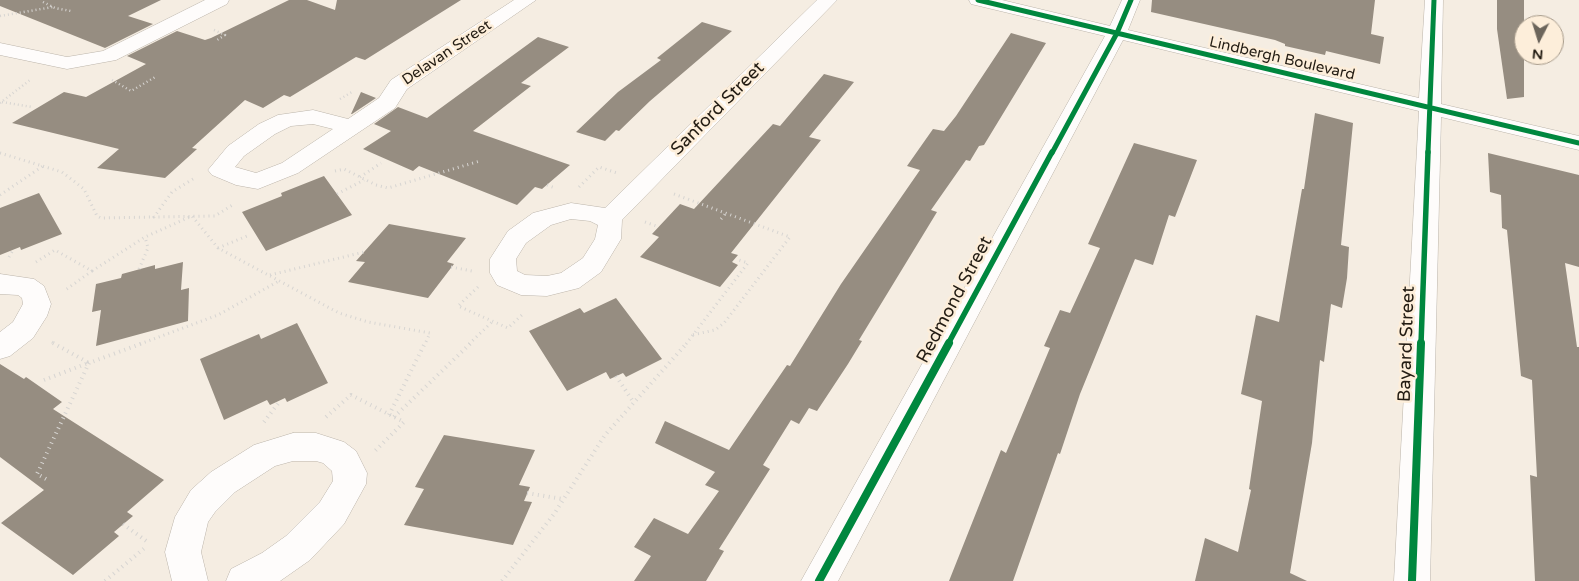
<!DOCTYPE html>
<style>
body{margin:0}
#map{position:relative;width:1579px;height:581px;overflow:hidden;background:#f5ede2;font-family:"Varela Round",sans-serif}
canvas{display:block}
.north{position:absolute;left:1514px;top:15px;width:50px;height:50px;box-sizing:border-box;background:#fdeeda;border:1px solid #a69a8a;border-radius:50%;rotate:185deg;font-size:14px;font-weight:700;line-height:20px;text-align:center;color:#231c13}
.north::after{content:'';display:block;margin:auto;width:18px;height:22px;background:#6c655b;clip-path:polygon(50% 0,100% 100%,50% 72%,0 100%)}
</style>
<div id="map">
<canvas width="1579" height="581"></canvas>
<div class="north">N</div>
</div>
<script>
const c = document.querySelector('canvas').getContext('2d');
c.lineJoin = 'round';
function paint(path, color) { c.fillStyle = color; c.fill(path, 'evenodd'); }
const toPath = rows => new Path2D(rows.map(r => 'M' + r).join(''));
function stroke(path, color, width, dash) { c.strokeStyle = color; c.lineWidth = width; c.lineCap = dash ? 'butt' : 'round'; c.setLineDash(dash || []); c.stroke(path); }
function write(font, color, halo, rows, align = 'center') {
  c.font = font + ' "Varela Round",sans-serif'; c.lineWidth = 5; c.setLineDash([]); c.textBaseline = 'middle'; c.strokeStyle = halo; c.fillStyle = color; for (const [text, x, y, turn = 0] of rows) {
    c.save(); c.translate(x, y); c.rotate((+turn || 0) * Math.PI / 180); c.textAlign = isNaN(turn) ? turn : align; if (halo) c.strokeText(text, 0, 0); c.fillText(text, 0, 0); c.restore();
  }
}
const building = toPath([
 [0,0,161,0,128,16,153,24,105,48,0,6],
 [289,0,307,0,335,10,337,0,461,0,365,60,356,57,290,97,284,95,263,108,245,100,192,148,197,149,165,178,97,168,119,149,12,123,64,92,86,97,146,64,127,56,177,31,205,40,211,38],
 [1152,0,1375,0,1371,34,1384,37,1380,64,1326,51,1325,55,1285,46,1285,44,1275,40,1151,12],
 [1497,0,1524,0,1524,97,1507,99,1497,29],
 [702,22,732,31,650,101,619,131,616,130,605,141,576,132,618,92,661,60,657,58],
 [1011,33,1046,43,984,145,979,146,970,161,966,160,931,210,937,212,859,340,862,341,848,364,817,411,809,408,799,424,791,420,763,465,770,469,719,549,724,551,706,581,634,581,651,556,634,547,654,518,688,534,719,491,705,485,715,472,655,443,665,421,729,450,787,365,790,366,841,284,920,170,907,166,933,129,944,131,956,116],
 [538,37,569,47,521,83,531,86,473,131,570,165,542,189,535,187,517,205,419,166,413,171,363,149,391,131,374,124,398,107,427,118],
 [824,74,854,82,809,137,821,140,731,253,738,255,732,262,738,265,720,287,640,257,659,237,652,234,680,204,694,209,773,124,780,126],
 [361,92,376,98,352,114,351,114],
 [1315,113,1353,123,1341,245,1349,247,1347,278,1342,308,1331,304,1324,362,1320,360,1312,443,1290,573,1307,581,1195,581,1205,538,1238,552,1251,490,1249,489,1262,401,1241,394,1256,315,1279,322,1302,189,1304,189],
 [1134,143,1197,160,1175,217,1169,215,1153,265,1135,259,1080,394,1060,454,1058,453,1013,581,949,581,1001,450,1006,453,1050,348,1044,346,1060,310,1070,313,1100,248,1088,244],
 [1488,153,1579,175,1579,267,1565,263,1577,347,1579,347,1579,581,1535,581,1530,475,1537,477,1532,380,1521,376,1507,230,1502,228,1501,195,1490,192],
 [324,176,352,215,266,251,242,212,282,196,281,193],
 [39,193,62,234,21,250,20,247,0,255,0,208],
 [389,224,466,238,447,262,454,264,428,298,348,282,365,262,356,261],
 [183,262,181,290,189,288,188,321,96,346,101,310,92,312,96,284,121,278,122,274,155,265,155,269],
 [616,298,662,359,626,377,623,373,610,379,606,372,567,391,529,331,580,308,584,313],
 [297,323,328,383,287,402,285,398,270,405,267,400,224,420,200,359,259,334,261,339],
 [0,364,24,379,26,377,62,402,53,409,164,480,127,512,133,516,114,532,119,536,73,575,1,523,44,490,0,457],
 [444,435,535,450,519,485,530,487,524,501,532,502,513,545,404,525,424,489,415,487]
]);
const pathFar2 = toPath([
 [43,2,55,8,71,11],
 [0,16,53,7],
 [214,30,225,35,217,40],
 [112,80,131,91,157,76],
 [340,99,352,92],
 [2,102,32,107],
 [0,103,30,80]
]);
const pathFar1 = toPath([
 [0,153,62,172,84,189,97,216,101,218,154,217],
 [335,171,344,169,376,185,388,188,480,161],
 [360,177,381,163],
 [193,179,172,192,154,217,215,216,234,204],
 [547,185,555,188],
 [579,187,599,167,617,173],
 [337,194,364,180],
 [674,194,790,237,724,323,715,330,692,335],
 [0,195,43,166],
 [721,219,726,213],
 [645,222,659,227],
 [218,248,247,236],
 [9,257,13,250],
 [36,262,55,250,92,271,64,291],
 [451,267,472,271],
 [139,269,148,248,145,237],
 [92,271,145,237,192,216,218,248,339,313,368,322,430,333,425,344],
 [270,275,364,252],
 [478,287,458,306,508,328,524,313],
 [52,342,55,344],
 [140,344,218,315,279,281],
 [469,344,492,322],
 [686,344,748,263,736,259]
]);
const path = toPath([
 [53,343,89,363],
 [616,376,634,403],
 [44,380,88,363],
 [389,415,425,343],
 [326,417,351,395,404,422,375,451],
 [394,417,471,343],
 [264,422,280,401],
 [46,479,37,474,89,363,143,343],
 [527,493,562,499],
 [123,524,149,543],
 [105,581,147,546],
 [502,581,554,514,605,435,687,343]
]);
const minor = toPath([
 [205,0,229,0,227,4,116,60,67,69,0,55,0,43,67,57,103,51,205,0],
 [514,0,536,0,407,89,395,108,298,173,258,189,236,185,212,175,208,170,228,146,259,124,278,115,313,110,348,119,379,98,391,80,514,0],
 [313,124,333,129,282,163,256,173,235,167,244,156,275,134,291,126,313,124],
 [817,0,837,0,622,220,621,239,601,272,579,288,547,296,521,295,497,285,490,273,490,259,508,231,533,213,571,203,605,208,817,0],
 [571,219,590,221,598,225,595,239,583,258,561,273,547,276,525,275,517,271,516,259,526,243,551,225,571,219],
 [969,0,1002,0,1110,26,1122,0,1140,0,1128,30,1419,98,1425,0,1443,0,1441,104,1579,136,1579,150,1441,117,1430,581,1394,581,1419,111,1123,40,838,581,801,581,1105,36,971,4,969,0],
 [0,274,34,279,44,286,51,304,47,316,33,338,10,356,0,359,0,332,13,322,23,304,22,298,18,295,0,294,0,274],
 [293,433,316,433,344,442,356,451,367,473,366,484,344,524,310,560,280,581,226,581,231,569,262,553,286,536,320,502,333,481,332,471,323,463,316,461,293,461,275,466,235,492,215,512,208,522,201,552,208,581,172,581,165,552,175,517,191,490,211,472,254,445,293,433]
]);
const cyclewayFar2 = toPath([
 [978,0,1579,143],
 [1052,153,1117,33,1131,0],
 [1428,153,1434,0]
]);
const cyclewayFar1 = toPath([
 [948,344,1052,152],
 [1421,344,1428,152]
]);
const cycleway = toPath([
 [819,581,949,343],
 [1412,581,1421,343]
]);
const farStreetnames = [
 ["Delavan Street",447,53,-34],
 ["Lindbergh Boulevard",1282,59,13]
];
const streetNames = [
 ["Sanford Street",718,109,-45],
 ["Redmond Street",955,300,-62],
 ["Bayard Street",1407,344,-88]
];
paint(building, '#968d81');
stroke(minor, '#bbb4aa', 1);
stroke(pathFar2, '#d7d5d2', 2.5, [1, 3]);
stroke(pathFar1, '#d7d5d2', 3, [1, 4]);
stroke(path, '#d7d5d2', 4, [1, 4.5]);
paint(minor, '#fefcfb');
stroke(cyclewayFar2, '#00873e', 5);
stroke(cyclewayFar1, '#00873e', 5.5);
stroke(cycleway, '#00873e', 8);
write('15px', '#231c13', '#fdeeda', farStreetnames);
write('18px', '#231c13', '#fdeeda', streetNames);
</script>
